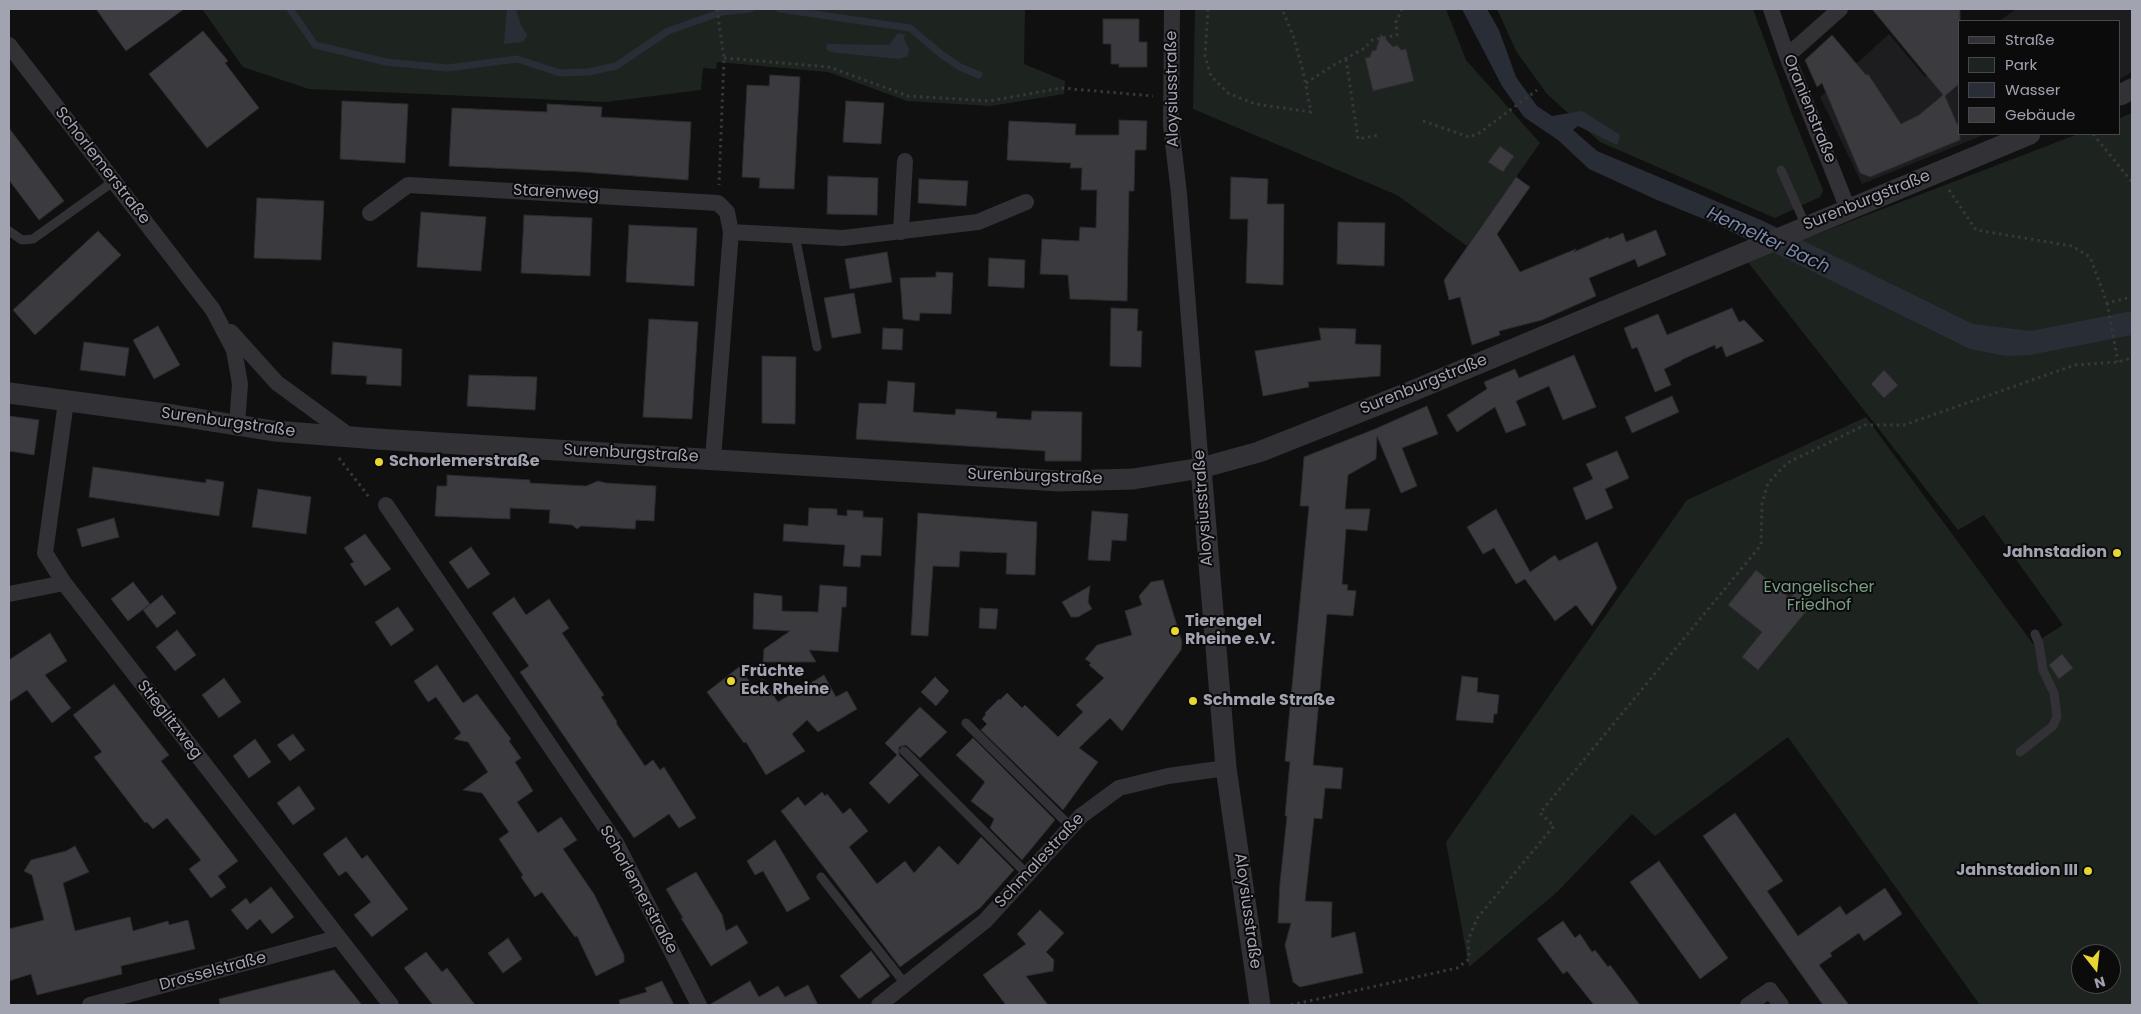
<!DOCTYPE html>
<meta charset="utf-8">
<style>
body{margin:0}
#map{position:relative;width:2141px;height:1014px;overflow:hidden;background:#101011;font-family:Poppins,sans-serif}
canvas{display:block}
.frame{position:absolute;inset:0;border:10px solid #a2a3b1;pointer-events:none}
.legend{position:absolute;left:1958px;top:20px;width:162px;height:115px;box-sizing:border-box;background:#0b0b0c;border:1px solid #47484e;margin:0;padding:6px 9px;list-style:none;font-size:15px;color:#a2a3b1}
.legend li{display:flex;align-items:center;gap:10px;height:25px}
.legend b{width:25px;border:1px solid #47484e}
.north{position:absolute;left:2071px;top:944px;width:50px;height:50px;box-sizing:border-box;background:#0b0b0c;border:1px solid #47484e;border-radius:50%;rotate:164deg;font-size:14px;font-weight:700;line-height:20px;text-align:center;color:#a2a3b1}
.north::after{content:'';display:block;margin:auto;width:18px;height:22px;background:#e8d631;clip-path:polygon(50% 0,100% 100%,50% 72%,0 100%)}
</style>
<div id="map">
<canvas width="2141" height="1014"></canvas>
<div class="frame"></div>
<ul class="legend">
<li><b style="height:6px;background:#323136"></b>Straße</li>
<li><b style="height:14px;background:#1d241f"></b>Park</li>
<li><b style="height:14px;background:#292d36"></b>Wasser</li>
<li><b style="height:14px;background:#3b3a3e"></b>Gebäude</li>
</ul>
<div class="north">N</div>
</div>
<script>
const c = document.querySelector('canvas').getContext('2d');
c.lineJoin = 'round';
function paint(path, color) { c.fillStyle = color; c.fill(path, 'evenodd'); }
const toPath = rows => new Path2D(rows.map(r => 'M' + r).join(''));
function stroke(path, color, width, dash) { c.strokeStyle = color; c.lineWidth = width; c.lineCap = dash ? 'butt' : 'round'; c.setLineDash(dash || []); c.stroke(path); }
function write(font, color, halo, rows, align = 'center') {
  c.font = font + ' Poppins,sans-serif'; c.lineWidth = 4; c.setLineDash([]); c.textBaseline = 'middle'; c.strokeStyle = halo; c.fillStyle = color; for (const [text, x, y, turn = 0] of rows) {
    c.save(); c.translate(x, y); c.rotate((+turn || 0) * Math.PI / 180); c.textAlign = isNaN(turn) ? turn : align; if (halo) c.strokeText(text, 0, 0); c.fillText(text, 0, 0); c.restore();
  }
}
const built = toPath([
 [2016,9,2132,9,2132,72,2120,79,2120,21,1999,21],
 [1889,34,1925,77,1960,51,1960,134,1986,134,1862,184,1820,97]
]);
const green = toPath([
 [202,9,1025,9,1024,64,1065,81,1064,94,991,106,907,101,828,72,717,62,716,69,703,68,701,90,606,102,309,89,243,67],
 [1195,9,1446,9,1466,60,1540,143,1467,246,1397,195,1193,109],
 [1497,9,1753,9,1791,112,1823,190,1820,197,1775,218,1600,142,1547,94,1516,51],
 [2132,113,2132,1005,1980,1005,1788,737,1655,836,1632,814,1557,892,1469,967,1446,842,1687,500,1866,417,2033,644,2063,625,1984,515,1958,530,1747,261,2078,134,2120,134,2120,118],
 [2081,954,2111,954,2111,984,2081,984]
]);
const water = toPath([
 [507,9,516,9,520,23,527,35,523,42,504,44],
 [1462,9,1487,9,1499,30,1516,77,1537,106,1552,116,1582,111,1620,135,1617,145,1578,126,1573,130,1597,151,1761,220,1973,324,2031,331,2132,311,2132,335,2030,355,2006,356,1970,349,1716,224,1657,200,1589,169,1558,140,1524,117,1502,86],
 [898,33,905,35,904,39,909,49,908,56,899,59,838,53,828,51,826,47,827,44,889,45]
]);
const stream = toPath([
 [290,9,315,45,386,62,447,68,517,59,560,73,588,72,616,66,668,31,722,12,750,9],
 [780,9,910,28,941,54,960,67,979,75]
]);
const building = toPath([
 [96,9,184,9,126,51,96,9],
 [1872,9,1960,9,1960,83,1945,96,1957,124,1960,126,1960,140,1870,177,1860,173,1822,83,1817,87,1805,60,1832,35,1866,75,1868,74,1901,124,1919,115,1943,95,1872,9],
 [1103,19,1139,19,1139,42,1147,42,1147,67,1119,67,1119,64,1111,64,1111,44,1103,44,1103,19],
 [203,31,228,61,225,63,259,108,207,148,149,74,203,31],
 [1381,34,1393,47,1397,45,1401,50,1406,49,1414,81,1373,91,1365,58,1370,57,1372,51,1376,50,1381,34],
 [770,75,800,77,794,189,759,188,760,178,742,177,747,85,769,86,770,75],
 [342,101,408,104,405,163,340,159,342,101],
 [846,101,884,103,881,144,843,142,846,101],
 [547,104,602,107,601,117,691,122,688,180,582,172,449,166,452,108,547,112,547,104],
 [1119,120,1147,121,1146,150,1135,150,1134,191,1129,191,1127,301,1070,299,1068,275,1040,274,1042,239,1079,241,1080,227,1096,228,1097,190,1081,190,1082,168,1070,168,1071,163,1007,160,1009,121,1076,124,1075,135,1119,135,1119,120],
 [9,128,64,201,39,220,9,180,9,128],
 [1500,146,1514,156,1503,172,1488,162,1500,146],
 [828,176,878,178,877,215,827,214,828,176],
 [1231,177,1268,179,1267,204,1284,204,1283,285,1246,283,1248,219,1230,219,1231,177],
 [1516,177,1530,187,1497,234,1520,272,1576,249,1574,252,1608,237,1609,239,1623,233,1626,242,1656,230,1666,255,1638,267,1635,259,1589,278,1596,296,1542,320,1499,331,1500,335,1472,345,1460,297,1449,300,1444,280,1516,177],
 [919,179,968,181,966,206,918,203,919,179],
 [257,198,324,201,321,260,254,258,257,198],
 [421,212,486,217,481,271,417,267,421,212],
 [524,215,592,218,590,276,521,273,524,215],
 [1338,222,1385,223,1384,266,1337,264,1338,222],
 [629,225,697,228,694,286,626,282,629,225],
 [98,231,121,255,35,335,13,310,98,231],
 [887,252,892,282,850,289,845,259,887,252],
 [989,258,1025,260,1024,288,988,286,989,258],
 [936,272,953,273,951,314,920,313,919,321,903,319,900,278,936,277,936,272],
 [854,293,861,333,832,338,824,298,854,293],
 [1111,308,1138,309,1137,331,1142,331,1141,367,1110,366,1111,308],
 [1732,308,1739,322,1744,320,1764,341,1726,357,1722,346,1716,349,1715,345,1681,360,1681,361,1664,369,1671,385,1655,392,1637,347,1632,349,1624,328,1658,314,1667,335,1732,308],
 [649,319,698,322,692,419,643,417,649,319],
 [158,326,180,365,154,379,133,340,158,326],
 [883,328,903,329,902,350,882,349,883,328],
 [1319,328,1356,329,1355,344,1381,345,1380,376,1308,382,1309,387,1263,396,1255,351,1321,340,1319,328],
 [84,342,129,348,125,376,80,370,84,342],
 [333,342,402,349,401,386,366,384,367,376,331,374,333,342],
 [1574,355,1596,407,1563,420,1549,386,1516,401,1526,425,1506,433,1495,407,1457,432,1447,415,1487,389,1484,382,1515,369,1519,378,1574,355],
 [762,356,796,357,795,424,762,423,762,356],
 [1884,370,1898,385,1884,398,1871,384,1884,370],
 [469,375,537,377,535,410,467,406,469,375],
 [888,381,915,383,913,412,955,415,956,409,997,412,996,418,1031,420,1032,411,1082,412,1081,461,1045,461,1045,451,856,439,859,403,886,404,888,381],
 [1672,396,1679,412,1632,433,1625,417,1672,396],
 [1427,406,1438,434,1402,448,1417,486,1401,493,1377,436,1376,459,1348,475,1345,509,1370,509,1367,531,1346,529,1342,584,1348,585,1347,590,1356,591,1353,616,1327,614,1313,765,1343,768,1341,789,1325,788,1322,819,1314,818,1305,901,1332,902,1331,938,1355,932,1363,973,1300,987,1293,982,1285,945,1291,923,1278,923,1280,883,1287,816,1285,816,1290,762,1285,761,1309,506,1300,506,1304,457,1375,429,1427,406],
 [9,416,39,420,34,455,9,451,9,416],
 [1617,451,1629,478,1605,489,1613,508,1586,520,1573,488,1593,479,1586,464,1617,451],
 [93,467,206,483,206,479,224,482,219,516,89,497,93,467],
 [447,475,530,480,530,483,586,486,598,481,606,483,656,486,654,521,636,520,635,529,581,526,577,529,572,525,549,523,550,510,510,508,510,519,435,516,437,486,447,486,447,475],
 [258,489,311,497,306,534,252,527,258,489],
 [809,508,837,509,837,515,847,516,847,510,863,511,863,517,883,518,881,556,861,555,860,567,843,566,845,545,783,541,784,524,808,526,809,508],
 [1496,509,1530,572,1555,555,1559,561,1597,542,1617,588,1592,626,1576,605,1555,621,1525,579,1516,584,1494,548,1483,554,1467,527,1496,509],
 [1092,511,1128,514,1126,541,1112,540,1110,561,1088,560,1092,511],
 [918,513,1037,522,1035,575,1006,574,1007,553,960,551,959,567,933,566,928,636,911,635,918,513],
 [114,518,119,537,82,547,77,529,114,518],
 [365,534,391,569,365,586,350,564,354,562,344,548,365,534],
 [471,547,490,574,468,589,449,562,471,547],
 [1756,570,1790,598,1797,590,1813,603,1758,670,1742,657,1762,632,1728,605,1756,570],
 [1163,580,1182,642,1181,650,1122,731,1110,718,1079,748,1098,762,1063,810,981,730,987,724,982,719,986,714,985,713,999,699,1000,700,1007,693,1022,708,1025,705,1058,737,1083,712,1076,705,1104,678,1089,665,1091,663,1085,659,1097,645,1132,635,1125,611,1142,605,1139,596,1151,582,1163,580],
 [133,582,150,604,128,621,111,599,133,582],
 [820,585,847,587,846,607,842,607,838,652,809,650,816,662,763,662,764,649,790,631,753,629,754,593,782,596,782,611,818,612,820,585],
 [1090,586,1088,602,1092,609,1078,617,1071,617,1062,602,1090,586],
 [162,595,176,613,157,628,143,610,162,595],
 [514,597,526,615,549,599,569,628,562,633,604,695,601,697,617,722,616,723,645,766,653,760,660,770,664,767,696,818,679,828,669,814,634,838,520,672,529,666,492,613,514,597],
 [398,607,414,630,391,646,375,622,398,607],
 [980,608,998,609,996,629,979,628,980,608],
 [177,630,196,655,175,671,156,647,177,630],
 [50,633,67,661,45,675,71,708,52,723,27,690,9,702,9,660,50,633],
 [2062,654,2073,668,2059,679,2049,665,2062,654],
 [437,665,463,703,477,694,511,739,509,741,521,758,515,762,533,791,517,802,538,833,561,817,577,840,563,849,594,894,624,955,624,962,596,976,577,936,575,937,542,892,535,897,521,877,523,875,499,839,509,832,482,793,463,790,488,772,468,742,454,739,461,733,436,697,428,702,414,681,437,665],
 [739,667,761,697,762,679,778,702,824,675,836,697,847,691,857,709,818,732,807,720,792,734,805,751,766,775,746,742,744,743,707,692,739,667],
 [1462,676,1478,678,1477,692,1499,695,1497,714,1494,714,1493,723,1456,720,1462,676],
 [935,677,949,691,936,706,921,692,935,677],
 [224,678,241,702,219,718,202,695,224,678],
 [114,684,169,755,161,761,238,861,218,876,226,887,211,898,189,869,201,860,167,818,153,829,147,822,145,823,94,757,102,752,73,715,114,684],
 [920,707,947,732,920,758,906,745,899,747,899,755,919,775,889,804,869,783,897,755,885,743,920,707],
 [293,734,305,750,290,761,277,745,293,734],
 [973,738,1055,820,1022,860,990,828,994,819,971,801,985,782,956,755,973,738],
 [255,739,271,762,249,778,233,756,255,739],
 [299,786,315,809,293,825,277,803,299,786],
 [822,792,825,796,827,794,843,814,850,808,868,831,849,847,877,884,905,861,914,873,939,846,958,865,981,837,1014,870,980,908,900,967,781,811,798,797,805,806,822,792],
 [1735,813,1783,881,1767,891,1798,936,1840,906,1846,915,1885,888,1902,914,1864,941,1859,933,1830,953,1832,956,1819,965,1849,1005,1823,1005,1703,836,1735,813],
 [346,837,362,859,367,855,408,909,372,937,354,915,371,902,346,871,339,876,323,854,346,837],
 [775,840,810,899,787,912,763,871,755,875,747,861,775,840],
 [75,846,89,872,63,883,75,931,130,917,133,931,168,921,169,925,188,920,195,949,121,966,122,974,37,995,31,974,9,981,9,929,44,920,32,875,24,871,31,860,66,851,75,846],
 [1659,861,1728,958,1700,979,1630,882,1659,861],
 [696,872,722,915,726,931,737,925,748,943,711,966,681,918,683,918,666,889,696,872],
 [271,887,294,917,272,934,260,919,247,930,231,910,246,898,250,904,271,887],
 [1040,910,1064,933,1046,952,1054,960,1053,971,1026,976,1048,1005,1006,1005,983,975,1026,944,1017,934,1040,910],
 [1563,921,1575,938,1580,934,1592,952,1595,950,1608,967,1610,965,1640,1005,1594,1005,1567,971,1563,974,1537,939,1563,921],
 [508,938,522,959,503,973,488,953,508,938],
 [871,951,890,976,859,999,840,976,871,951],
 [426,952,442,972,447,968,475,1005,433,1005,404,968,426,952],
 [334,970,362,1005,220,1005,219,999,334,970],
 [662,981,674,1005,620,1005,619,1000,647,992,645,988,662,981],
 [750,981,759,997,778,986,785,997,808,985,818,1005,709,1005,750,981]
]);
const path = toPath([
 [717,9,724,58,719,185],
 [1208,9,1205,56,1211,76,1228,93,1255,104,1311,112,1303,71,1293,35,1282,9],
 [724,58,829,67,908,96,990,101,1061,88,1153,96],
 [1346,59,1358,139,1379,135],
 [1306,83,1332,66,1365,48,1372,40,1397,35,1396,22,1402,9],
 [1423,121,1469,137,1478,134,1537,90],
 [2093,134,2132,182],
 [1949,190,1976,230,2072,246,2090,257,2107,303,2132,297],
 [2107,303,2118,362],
 [339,458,369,497],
 [1291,1005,1457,968,1469,959,1468,940,1478,917,1554,826,1540,813,1761,545,1762,504,1768,483,1787,463,1865,425,1904,425,2075,365,2118,362,2132,358]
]);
const service = toPath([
 [1781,170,1806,226],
 [9,231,22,240,33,239,114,181],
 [795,235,817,347],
 [966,723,1071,827],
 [904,751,1027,874],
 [2020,752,2053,726,2057,716,2054,693,2043,670,2039,644,2035,634],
 [821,877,906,985]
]);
const minor = toPath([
 [1172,9,1171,125,1179,194,1201,468],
 [1771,9,1787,56,1848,209],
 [9,45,213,310,234,350,240,384,237,425],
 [1787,56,1840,9],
 [370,213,408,185,718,203,727,212,731,232],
 [901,232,905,161],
 [231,332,277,383,351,437],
 [66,402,45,553,64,583,391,1005],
 [713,459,731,232,843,238,978,222,1026,202],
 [386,505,616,843,699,1005],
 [9,594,64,583],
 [90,1005,337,938],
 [879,1005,985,921,1081,816,1119,788,1168,776,1226,768],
 [1748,1005,1770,990,1781,1005]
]);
const tertiary = toPath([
 [2120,95,2132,89],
 [9,393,173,415,274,431,377,439,1059,481,1133,479,1201,468,1259,452,1410,392,2030,134],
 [1201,468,1226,768,1260,1005]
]);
const markers = [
 [379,462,5,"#e8d631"],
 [2117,553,5,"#e8d631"],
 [1175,631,5,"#e8d631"],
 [731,681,5,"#e8d631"],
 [1193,701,5,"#e8d631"],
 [2088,871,5,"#e8d631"]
];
const streetNames = [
 ["Aloysiusstraße",1173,89,-91],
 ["Oranienstraße",1809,109,68],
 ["Schorlemerstraße",102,166,52],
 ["Starenweg",556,193,3],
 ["Surenburgstraße",1867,201,-22],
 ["Surenburgstraße",1424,385,-22],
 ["Surenburgstraße",228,423,8],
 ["Surenburgstraße",631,454,3],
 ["Surenburgstraße",1035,477,2],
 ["Aloysiusstraße",1204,508,-94],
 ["Stieglitzweg",169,720,52],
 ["Schmalestraße",1040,861,-47],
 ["Schorlemerstraße",638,890,61],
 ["Aloysiusstraße",1247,911,82],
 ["Drosselstraße",213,972,-15]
];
const poiNames = [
 ["Schorlemerstraße",389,462],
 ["Jahnstadion",2107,553,"right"],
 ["Tierengel",1185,622],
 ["Rheine e.V.",1185,640],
 ["Früchte",741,672],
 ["Eck Rheine",741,690],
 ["Schmale Straße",1203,701],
 ["Jahnstadion III",2078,871,"right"]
];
const parkNames = [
 ["Evangelischer",1819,588],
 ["Friedhof",1819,606]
];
const waterNames = [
 ["Hemelter Bach",1768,241,25]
];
paint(built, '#1d1c1e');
paint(green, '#1d241f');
paint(water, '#292d36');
stroke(stream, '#292d36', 7);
paint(building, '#3b3a3e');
stroke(building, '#2b2a2d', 1);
stroke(path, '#37373d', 3, [2.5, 4]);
stroke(service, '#323136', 9);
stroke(minor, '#323136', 16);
stroke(tertiary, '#323136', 21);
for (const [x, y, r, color] of markers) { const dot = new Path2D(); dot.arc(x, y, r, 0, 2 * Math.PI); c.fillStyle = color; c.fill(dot); stroke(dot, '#0b0b0c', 2); }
write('16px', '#a2a3b1', '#0b0b0c', streetNames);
write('bold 16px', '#a2a3b1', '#0b0b0c', poiNames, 'left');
write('16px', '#799c84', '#0b0b0c', parkNames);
write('italic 18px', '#7988ac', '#0b0b0c', waterNames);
</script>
